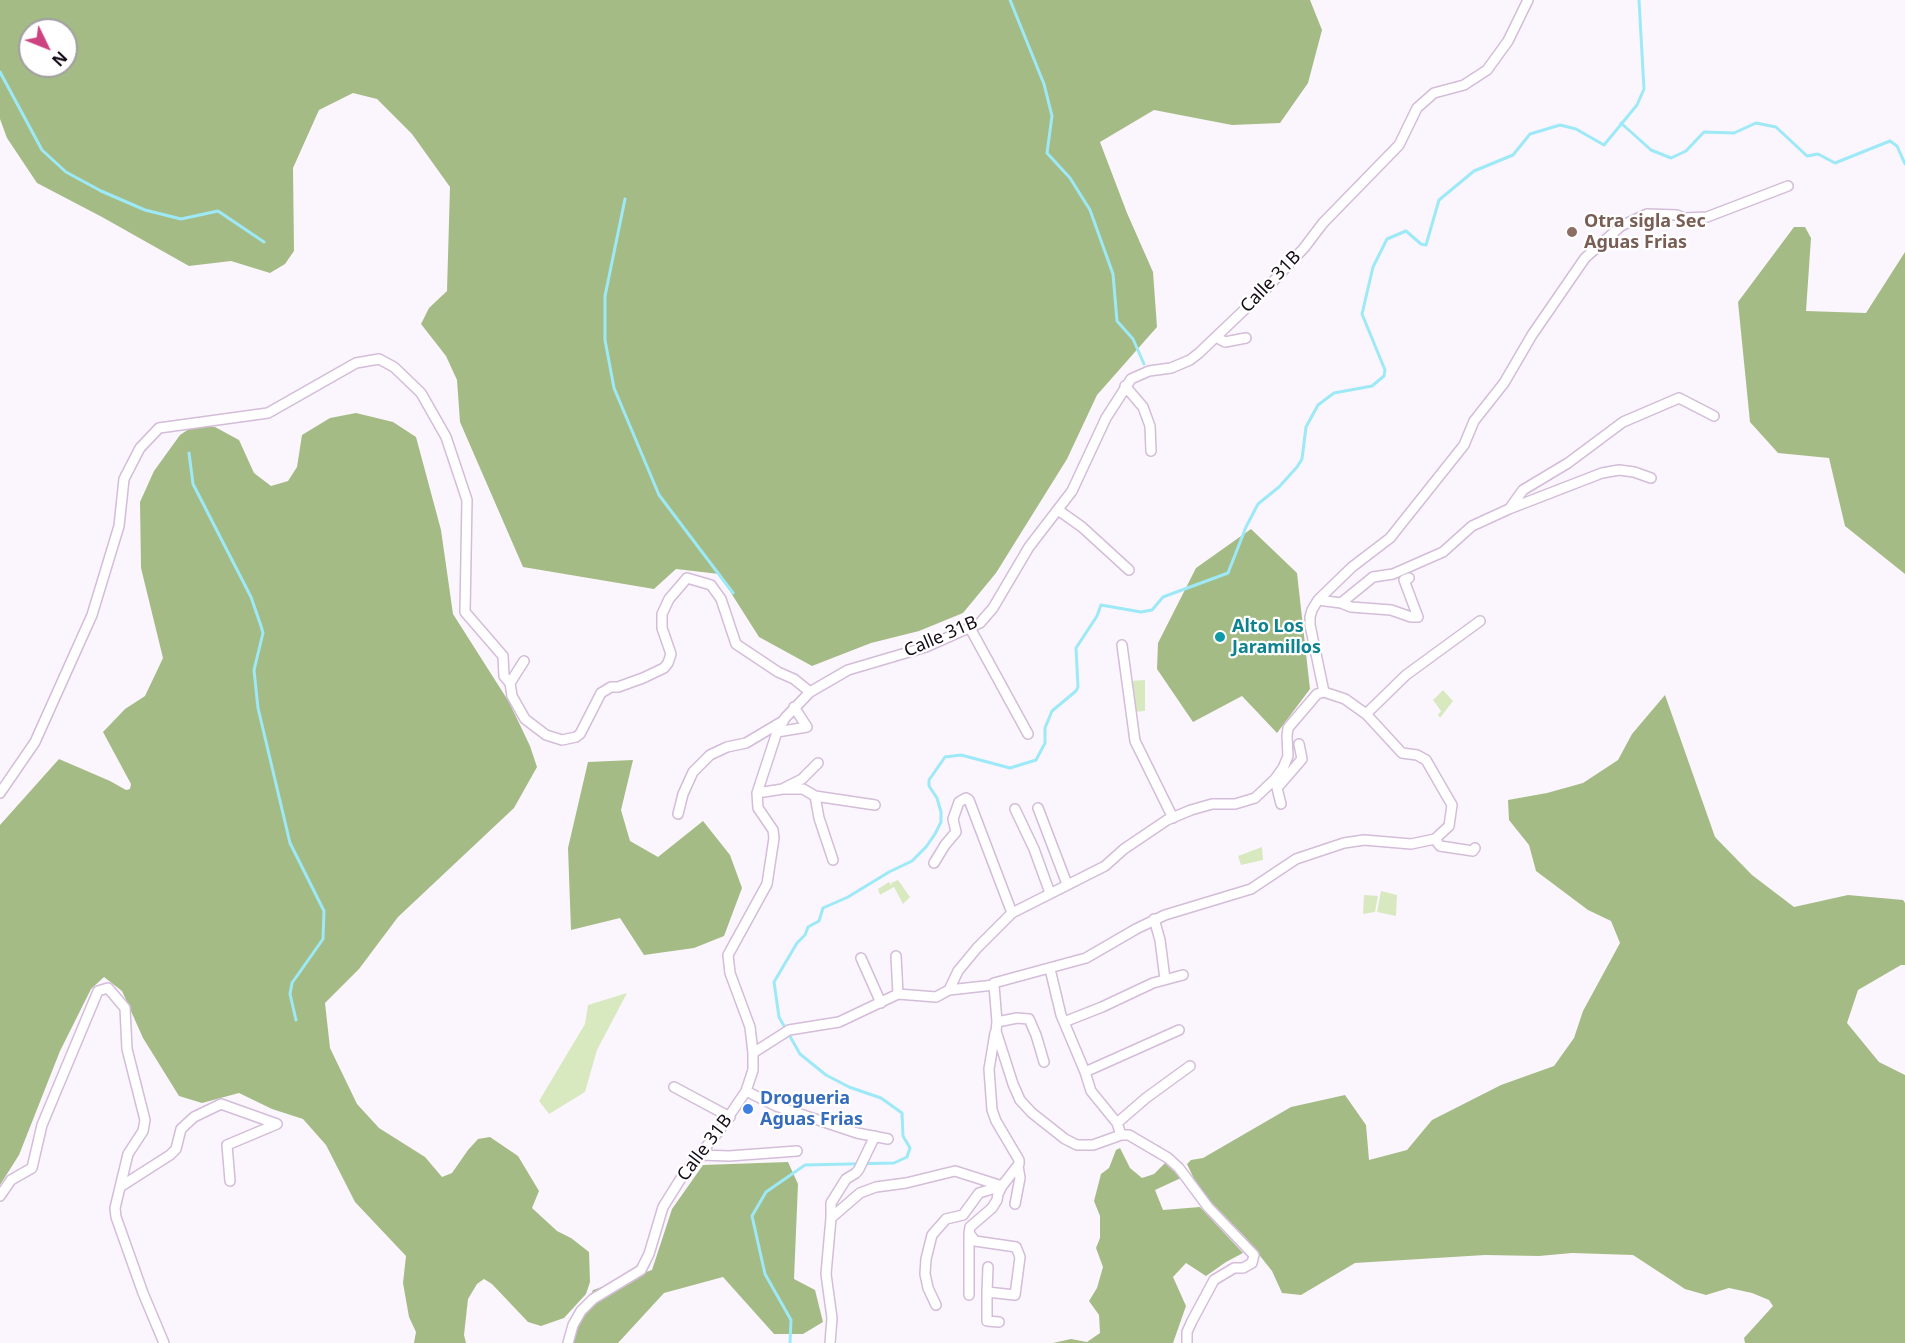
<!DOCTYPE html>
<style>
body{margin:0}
#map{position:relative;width:1905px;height:1343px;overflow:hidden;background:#fbf6fd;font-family:"Noto Sans",sans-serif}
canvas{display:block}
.north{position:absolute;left:18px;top:18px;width:60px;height:60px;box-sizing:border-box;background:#fff;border:2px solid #a19ea2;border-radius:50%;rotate:133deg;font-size:16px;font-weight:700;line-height:24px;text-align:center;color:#140c16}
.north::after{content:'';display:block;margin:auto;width:21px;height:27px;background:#cc437f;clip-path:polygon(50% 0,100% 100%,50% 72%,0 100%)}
</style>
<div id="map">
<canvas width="1905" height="1343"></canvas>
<div class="north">N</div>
</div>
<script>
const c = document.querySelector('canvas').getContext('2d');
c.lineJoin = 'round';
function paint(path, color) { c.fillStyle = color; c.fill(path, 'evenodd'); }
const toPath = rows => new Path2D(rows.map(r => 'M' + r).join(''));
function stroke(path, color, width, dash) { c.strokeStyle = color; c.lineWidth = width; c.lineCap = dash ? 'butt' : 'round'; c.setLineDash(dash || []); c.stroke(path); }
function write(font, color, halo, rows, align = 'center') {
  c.font = font + ' "Noto Sans",sans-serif'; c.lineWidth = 4.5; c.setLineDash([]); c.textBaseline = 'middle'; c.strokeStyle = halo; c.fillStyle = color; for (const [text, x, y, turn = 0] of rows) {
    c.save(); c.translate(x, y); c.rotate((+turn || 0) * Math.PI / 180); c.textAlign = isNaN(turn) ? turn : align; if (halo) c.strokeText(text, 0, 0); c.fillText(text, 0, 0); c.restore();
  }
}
const green = toPath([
 [1145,680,1145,711,1132,712,1129,681],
 [1443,690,1453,701,1440,718,1438,715,1441,711,1433,700],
 [1262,847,1263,860,1241,865,1238,856],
 [898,880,910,897,903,904,894,887,880,895,878,889,889,882,892,886,891,883],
 [1381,891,1397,895,1396,916,1377,912],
 [1364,895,1378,896,1375,912,1363,914],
 [627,993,597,1050,585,1092,549,1114,539,1101,585,1024,588,1005]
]);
const forest = toPath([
 [0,0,1310,0,1322,30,1308,83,1280,123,1232,125,1154,110,1100,142,1127,213,1153,272,1157,327,1097,395,1067,459,996,573,963,613,919,631,871,643,812,666,759,637,719,574,676,569,654,589,523,567,460,422,457,380,446,356,421,324,429,308,447,291,450,187,412,134,377,99,353,93,319,110,293,168,294,251,285,264,270,273,231,261,189,266,102,217,37,183,7,138,0,119],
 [30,30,66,30,66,66,30,66],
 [1794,227,1805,227,1811,238,1806,311,1866,313,1905,252,1905,574,1845,526,1829,458,1778,453,1750,422,1738,302],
 [356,413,393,422,416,437,441,530,453,614,509,702,530,746,537,767,514,808,398,917,359,969,325,1003,330,1048,357,1104,379,1128,425,1157,442,1177,452,1173,468,1150,478,1139,490,1137,518,1156,539,1191,532,1208,557,1231,571,1238,589,1252,590,1282,586,1294,564,1318,541,1326,528,1322,492,1284,484,1279,477,1284,468,1299,464,1335,466,1343,414,1343,416,1332,409,1317,403,1283,406,1256,355,1202,326,1145,303,1119,272,1109,239,1093,202,1103,179,1096,143,1038,122,991,104,977,91,989,60,1051,19,1155,0,1185,0,825,59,759,110,781,126,790,130,789,131,784,103,732,125,709,145,696,163,658,141,568,140,502,154,471,180,435,192,427,215,427,239,440,254,473,271,486,288,481,297,467,302,435,330,418],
 [1251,529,1297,573,1310,689,1277,733,1242,696,1193,722,1157,669,1158,643,1196,568],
 [1665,695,1715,837,1752,875,1794,907,1848,895,1903,900,1905,903,1905,965,1901,965,1858,990,1847,1023,1879,1062,1905,1075,1905,1343,1745,1343,1744,1338,1773,1306,1769,1300,1752,1293,1729,1288,1706,1295,1685,1289,1633,1255,1572,1253,1539,1256,1485,1255,1355,1263,1301,1295,1282,1293,1272,1271,1245,1237,1208,1199,1194,1179,1187,1164,1191,1160,1203,1158,1291,1107,1345,1095,1366,1125,1369,1160,1407,1150,1432,1120,1501,1085,1554,1066,1574,1038,1583,1011,1620,943,1611,921,1588,910,1536,871,1529,845,1509,820,1508,800,1547,793,1583,783,1618,760,1632,734],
 [633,760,621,810,630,841,658,857,703,821,730,855,742,888,724,936,694,948,644,955,620,918,571,930,568,848,588,762],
 [1120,1148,1130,1168,1142,1178,1154,1174,1165,1163,1181,1178,1155,1190,1163,1210,1200,1207,1243,1253,1226,1262,1206,1276,1186,1263,1173,1277,1186,1306,1173,1343,1053,1343,1071,1339,1087,1342,1100,1333,1099,1315,1089,1301,1097,1288,1103,1267,1096,1248,1100,1238,1100,1216,1094,1201,1101,1174,1109,1168,1116,1150],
 [788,1162,798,1184,794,1279,815,1290,823,1322,803,1334,774,1334,723,1277,664,1293,618,1343,569,1343,593,1290,652,1270,672,1209,703,1165]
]);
const stream = toPath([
 [1010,0,1044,84,1052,116,1047,153,1070,178,1090,210,1113,274,1117,321,1133,339,1144,364],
 [0,72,42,150,66,172,101,191,145,210,181,219,218,211,264,242],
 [1621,123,1651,150,1671,158,1686,151,1704,132,1734,133,1756,123,1776,127,1807,156,1818,154,1835,163,1890,141,1897,146,1905,164],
 [625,199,605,296,605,340,614,388,659,495,733,593],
 [189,453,193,484,251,597,261,626,263,633,254,670,258,708,290,843,324,911,323,939,292,983,290,994,296,1020],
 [790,1343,791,1320,765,1274,752,1216,766,1192,805,1165,894,1163,907,1157,910,1148,903,1136,902,1113,881,1098,849,1087,826,1075,800,1054,779,1017,774,982,797,943,805,935,808,927,819,921,823,908,848,897,889,872,912,861,926,847,935,834,941,822,941,812,937,798,929,786,929,780,945,757,961,755,1010,768,1036,760,1045,743,1045,728,1052,711,1076,691,1078,687,1076,648,1097,616,1101,605,1141,612,1152,610,1163,597,1228,573,1246,527,1258,504,1279,487,1297,467,1302,459,1306,427,1318,405,1334,393,1372,386,1384,376,1385,370,1362,314,1373,267,1387,239,1406,231,1421,244,1426,245,1439,200,1474,171,1513,155,1530,134,1560,125,1576,129,1604,145,1637,105,1644,89,1639,0]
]);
const minor = toPath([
 [1216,337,1225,342,1246,338],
 [1125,386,1143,407,1150,426,1151,451],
 [1510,508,1523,490,1568,463,1623,422,1679,398,1714,416],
 [1058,510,1082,527,1129,570],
 [1318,600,1341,603,1373,577,1393,574,1443,552,1472,526,1509,509,1602,473,1619,470,1634,472,1651,478],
 [1341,603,1351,607,1391,610,1411,617,1418,617,1404,580,1409,578],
 [970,628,1028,734],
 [1122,645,1135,741,1173,818],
 [524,661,510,683,512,696,525,719,546,735,562,740,576,737,580,734,601,693,611,687,618,687,643,678,664,668,668,663,671,654,662,628,662,614,669,599,687,578,711,585,721,599,736,644,778,672,794,679,810,692],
 [1324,692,1310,625,1310,617,1312,610,1318,600,1352,567,1390,538,1464,445,1474,421,1504,383,1532,335,1585,258,1621,226,1647,214,1677,215,1684,218,1707,217,1788,186],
 [1366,714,1406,675,1480,621],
 [777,732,807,727,794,707],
 [784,788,802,779,818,763],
 [0,793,35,742,92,615,119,526,124,479,140,448,159,428,268,413,356,363,379,359,394,367,421,393,446,437,467,500,465,612,503,656,504,676,510,683],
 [757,793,783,789,803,789,815,796,819,818,833,860],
 [815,796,875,805],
 [1281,804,1277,788,1302,759,1299,744],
 [1038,808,1067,884],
 [1015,809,1034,849,1050,893],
 [678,814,683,794,693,772,710,755,727,747,746,743,783,721],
 [1435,839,1440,846,1473,851,1475,848],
 [934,863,945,845,956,832,953,819,959,802,966,798,969,800,1012,913],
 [1154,919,1160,940,1165,979],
 [896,956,898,994],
 [861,958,881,1003],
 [1050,969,1061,1015,1085,1072],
 [949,990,994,985,997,1022,996,1031,1013,1084,1020,1100,1032,1113,1065,1139,1077,1145,1093,1145,1121,1135,1129,1135,1168,1158,1179,1168,1208,1207,1254,1255,1252,1263,1243,1268,1234,1268,1214,1280,1192,1321,1187,1332,1187,1343],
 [997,1022,1017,1018,1029,1019,1036,1035,1044,1062],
 [1064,1022,1102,1007,1153,983,1183,975],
 [995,1033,989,1069,992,1110,996,1121,1019,1160,1019,1164,1002,1186,998,1194,997,1200,992,1208,970,1227,969,1233,975,1241,1016,1247,1020,1257,1015,1295,987,1292,987,1321,999,1322],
 [753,1053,789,1030,839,1022,898,994,936,997,949,990,958,971,977,948,1012,913,1105,866,1124,849,1167,820,1191,810,1212,804,1235,804,1255,798,1275,779,1283,768,1288,756,1287,736,1288,728,1317,694,1324,692,1345,699,1366,714,1402,753,1417,755,1426,760,1452,805,1449,826,1435,839,1411,844,1364,840,1344,843,1296,859,1251,889,1165,915,1136,929,1086,958,994,983,994,985],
 [674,1087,730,1117],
 [746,1091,776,1106,857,1133,888,1139],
 [1117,1123,1146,1098,1190,1066],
 [1121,1135,1117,1123,1091,1091,1085,1072,1179,1030],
 [701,1155,729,1156,797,1151],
 [120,1187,170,1155,176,1149,181,1129,194,1117,221,1104,277,1124,227,1145,230,1181],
 [0,1196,11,1180,32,1168,42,1125,98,991,108,988,125,1008,127,1049,145,1120,143,1131,128,1154,115,1208,116,1217,143,1293,164,1343],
 [1015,1204,1020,1178,1018,1166],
 [831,1218,831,1203,846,1179,856,1173,859,1169,875,1136],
 [987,1292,988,1267],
 [969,1295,969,1236],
 [936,1305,928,1288,925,1274,926,1259,932,1235,946,1219,963,1215,979,1193,1002,1186],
 [568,1343,573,1325,581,1311,593,1299,641,1270,649,1254,663,1207,683,1175,719,1131,746,1091,753,1070,753,1053,750,1027,730,973,728,955,767,884,774,838,773,830,758,808,757,793,777,732,785,718,810,692,848,670,926,647,980,623,993,608,1029,547,1072,491,1106,418,1131,379,1149,371,1171,368,1190,360,1199,353,1265,290,1304,248,1323,223,1399,145,1417,108,1434,93,1464,85,1487,70,1508,41,1528,0],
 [830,1343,832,1318,826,1274,831,1218,860,1193,876,1187,906,1183,955,1171,1002,1186]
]);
const markers = [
 [1572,232,6,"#8d6e63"],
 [1220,637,6,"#0f9aa8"],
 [748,1109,6,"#3f7fe0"]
];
const educationNames = [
 ["Otra sigla Sec",1584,222],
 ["Aguas Frias",1584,243]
];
const streetNames = [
 ["Calle 31B",1271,282,-46],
 ["Calle 31B",941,637,-23],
 ["Calle 31B",705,1148,-53]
];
const cultureNames = [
 ["Alto Los",1232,627],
 ["Jaramillos",1232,648]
];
const shopNames = [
 ["Drogueria",760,1099],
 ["Aguas Frias",760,1120]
];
paint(green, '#d8e9c0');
paint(forest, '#a5bb85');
stroke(stream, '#9de9f7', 3);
stroke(minor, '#d3bdd9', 12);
stroke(minor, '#fff', 9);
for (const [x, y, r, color] of markers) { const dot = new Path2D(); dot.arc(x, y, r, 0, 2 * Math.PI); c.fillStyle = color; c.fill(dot); stroke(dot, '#fff', 2); }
write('bold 18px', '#785e54', '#fff', educationNames, 'left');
write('18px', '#140c16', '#fff', streetNames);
write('bold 18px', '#0d838f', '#fff', cultureNames, 'left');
write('bold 18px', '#366cbe', '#fff', shopNames, 'left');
</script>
